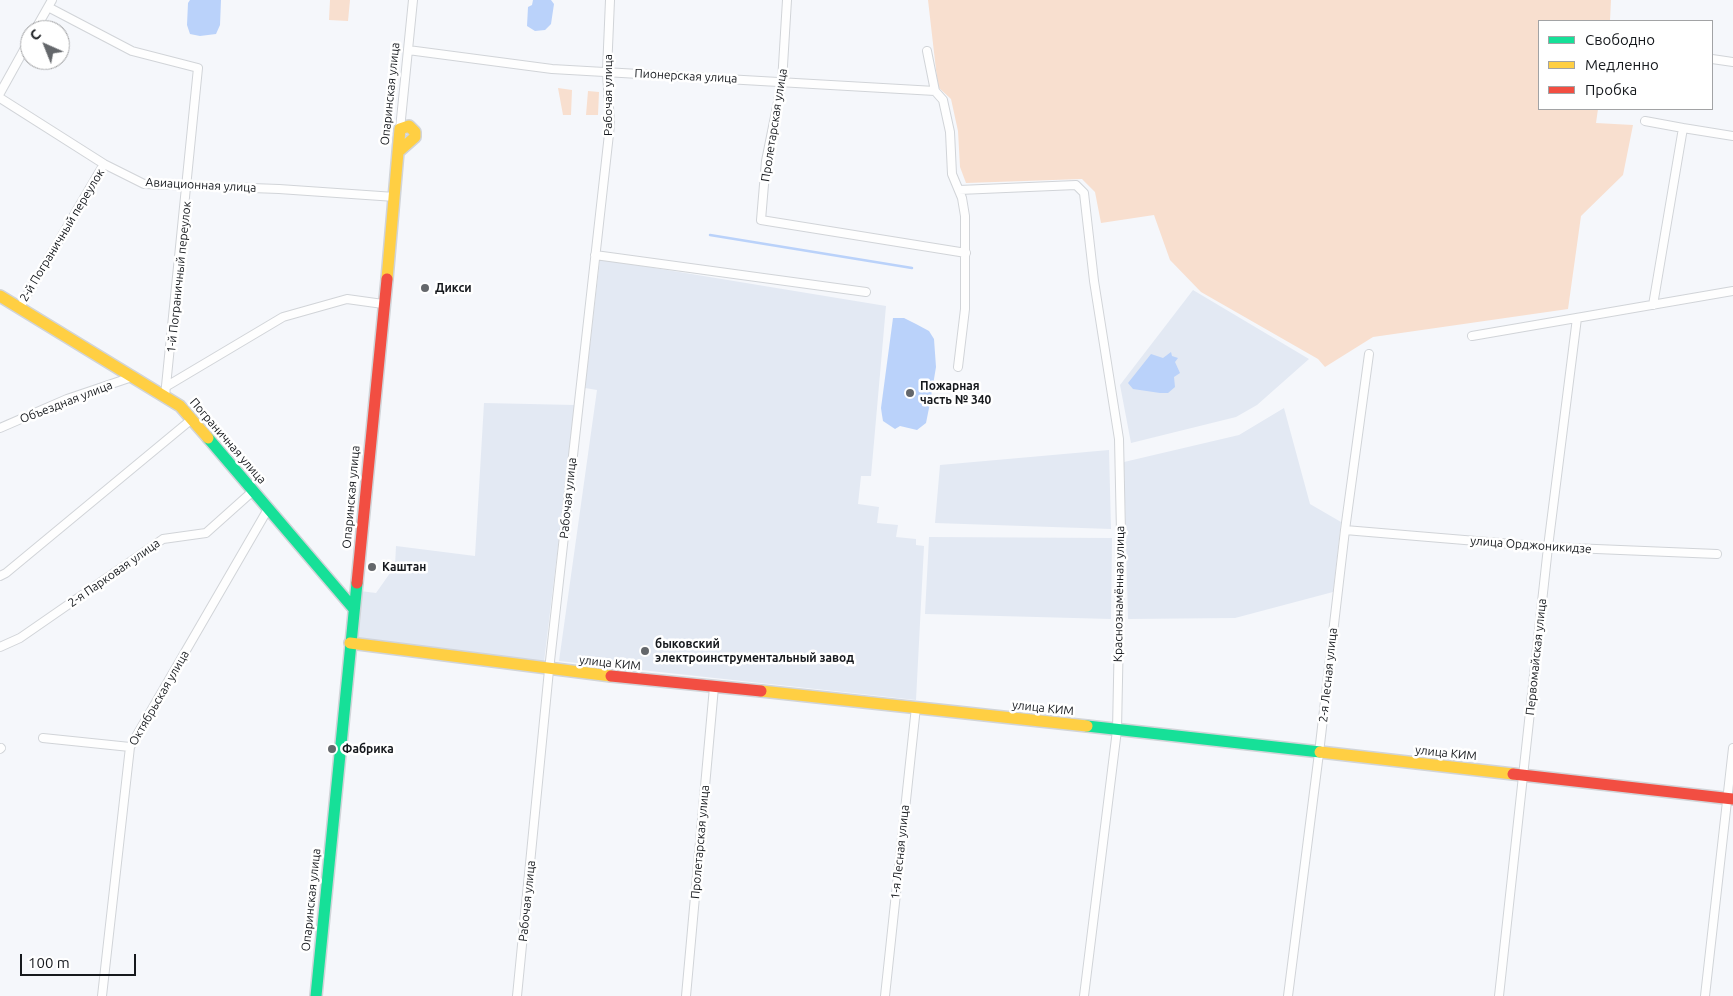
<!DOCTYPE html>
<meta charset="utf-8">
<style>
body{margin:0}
#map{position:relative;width:1733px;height:996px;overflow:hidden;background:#f5f7fb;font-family:Ubuntu,sans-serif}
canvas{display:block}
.legend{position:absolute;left:1538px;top:20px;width:175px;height:90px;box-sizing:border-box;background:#fff;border:1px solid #a2a3a5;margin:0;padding:6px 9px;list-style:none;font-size:15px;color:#16191d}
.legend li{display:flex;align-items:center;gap:10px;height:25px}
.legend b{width:25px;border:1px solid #a2a3a5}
.north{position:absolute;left:20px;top:20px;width:50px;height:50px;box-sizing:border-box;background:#fff;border:1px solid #a2a3a5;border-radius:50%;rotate:316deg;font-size:14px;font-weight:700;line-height:20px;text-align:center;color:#16191d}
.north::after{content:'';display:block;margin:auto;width:18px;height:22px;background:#64676b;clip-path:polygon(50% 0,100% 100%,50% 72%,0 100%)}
.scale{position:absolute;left:20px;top:954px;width:116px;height:22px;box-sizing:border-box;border:2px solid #16191d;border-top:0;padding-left:6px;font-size:15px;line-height:18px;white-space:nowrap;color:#16191d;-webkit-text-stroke:4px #fff;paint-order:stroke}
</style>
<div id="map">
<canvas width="1733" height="996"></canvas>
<ul class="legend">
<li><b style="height:6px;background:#16e098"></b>Свободно</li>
<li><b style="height:6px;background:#ffcf43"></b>Медленно</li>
<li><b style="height:6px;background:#f24e42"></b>Пробка</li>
</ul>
<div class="north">С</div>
<div class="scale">100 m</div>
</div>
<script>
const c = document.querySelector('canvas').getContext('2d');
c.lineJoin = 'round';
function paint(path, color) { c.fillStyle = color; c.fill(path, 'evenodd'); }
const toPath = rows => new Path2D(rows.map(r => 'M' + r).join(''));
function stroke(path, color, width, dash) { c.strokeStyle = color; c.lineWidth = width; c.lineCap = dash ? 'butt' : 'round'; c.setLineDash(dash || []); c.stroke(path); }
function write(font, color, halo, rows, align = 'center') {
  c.font = font + ' Ubuntu,sans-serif'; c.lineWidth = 5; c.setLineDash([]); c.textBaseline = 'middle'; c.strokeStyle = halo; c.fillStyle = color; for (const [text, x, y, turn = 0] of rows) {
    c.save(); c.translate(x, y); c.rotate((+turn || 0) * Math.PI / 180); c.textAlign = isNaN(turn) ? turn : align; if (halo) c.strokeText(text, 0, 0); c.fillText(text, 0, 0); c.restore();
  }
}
const built = toPath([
 [600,259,886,306,871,476,861,476,858,504,879,507,877,523,898,525,896,537,916,539,916,545,924,546,916,700,559,661,597,390,585,388],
 [1193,290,1309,359,1257,405,1236,417,1131,443,1120,385],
 [484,403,575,405,544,662,354,640,360,591,376,593,395,566,396,546,475,556],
 [1284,408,1310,504,1341,522,1333,592,1235,618,1128,619,1124,462,1239,435],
 [1109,450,1111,529,935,523,940,465],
 [929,537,1112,538,1111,619,925,614]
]);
const green = toPath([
 [330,0,350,0,348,21,329,20],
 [928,0,1611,0,1610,21,1539,21,1539,109,1598,109,1596,123,1633,125,1623,175,1581,216,1568,309,1373,337,1325,367,1318,359,1201,292,1170,260,1154,215,1101,223,1095,192,1082,179,966,183,960,167,958,131,951,99,938,87],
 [558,88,572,90,571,115,563,115],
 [588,91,599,92,598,115,586,115]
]);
const water = toPath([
 [190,0,221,0,220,25,216,34,200,36,190,34,187,25,188,3],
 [533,0,551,0,554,4,551,24,545,30,535,31,527,26,528,7,532,5],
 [893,318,904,318,916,324,929,331,934,339,936,367,930,403,926,423,917,430,900,426,895,429,883,421,882,415,881,408],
 [1171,352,1172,356,1178,358,1175,362,1180,373,1174,377,1175,387,1168,393,1160,393,1133,389,1128,383,1151,354,1163,358]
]);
const stream = toPath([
 [710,235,912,268]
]);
const street = toPath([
 [787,0,782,82,766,161,761,220,966,253],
 [48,7,132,51,198,68,165,396],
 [35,30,52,0],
 [408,50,552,69,935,91],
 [927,51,935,91,943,100,950,132,952,174,962,198,965,216,965,309,958,367],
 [1712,59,1733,62],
 [0,93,30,39],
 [0,98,104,164,144,184,279,189,395,197],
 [1645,121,1683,128,1653,305],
 [1683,128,1733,136],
 [400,129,413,0],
 [959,190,1076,185,1084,193,1094,281,1119,439,1121,533,1117,730,1084,996],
 [595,255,866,292],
 [20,307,104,164],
 [1472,336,1733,291],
 [167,386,283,317,347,299,383,304],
 [0,428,67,399,132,377],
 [1345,530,1548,547,1717,554],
 [0,576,6,573,192,419],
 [0,647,20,638,163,539,206,533,253,491],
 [43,738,130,747],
 [0,749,1,748],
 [102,996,130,747,268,509],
 [517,996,549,670,610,125,607,71,610,0],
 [686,996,714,687],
 [885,996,916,707],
 [1288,996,1319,753,1345,530,1369,354],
 [1499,996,1548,547,1577,318],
 [1705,996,1733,748]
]);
const fast = toPath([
 [208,438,354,609],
 [1087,726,1320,752],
 [316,996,357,583]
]);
const slow = toPath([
 [387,279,400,129,409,126,415,132,415,137,398,152],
 [0,296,180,406,208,438],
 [350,643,611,676],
 [761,691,1087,726],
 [1320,752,1513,774]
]);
const jam = toPath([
 [357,583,387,279],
 [611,676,761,691],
 [1513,774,1733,799]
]);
const markers = [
 [425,288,5,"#64676b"],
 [910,393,5,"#64676b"],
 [372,567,5,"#64676b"],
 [645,651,5,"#64676b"],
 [332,749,5,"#64676b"]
];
const streetNames = [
 ["Пионерская улица",686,76,3],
 ["Опаринская улица",390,94,-84],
 ["Рабочая улица",608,95,-90],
 ["Пролетарская улица",774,125,-81],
 ["Авиационная улица",201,185,3],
 ["2-й Пограничный переулок",62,235,-59],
 ["1-й Пограничный переулок",179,277,-84],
 ["Объездная улица",66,402,-21],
 ["Пограничная улица",228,441,49],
 ["Опаринская улица",351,497,-85],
 ["Рабочая улица",568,498,-84],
 ["улица Орджоникидзе",1531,545,4],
 ["2-я Парковая улица",114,573,-35],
 ["Краснознамённая улица",1119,594,-89],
 ["Первомайская улица",1536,657,-84],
 ["улица КИМ",610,663,6],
 ["2-я Лесная улица",1328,675,-84],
 ["Октябрьская улица",159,698,-60],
 ["улица КИМ",1043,708,6],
 ["улица КИМ",1446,753,6],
 ["Пролетарская улица",700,842,-85],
 ["1-я Лесная улица",900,852,-84],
 ["Опаринская улица",311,900,-84],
 ["Рабочая улица",527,901,-84]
];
const poiNames = [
 ["Дикси",435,288],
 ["Пожарная",920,386],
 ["часть № 340",920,400],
 ["Каштан",382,567],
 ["быковский",655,644],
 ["электроинструментальный завод",655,658],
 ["Фабрика",342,749]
];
paint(built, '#e3e9f3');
paint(green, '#f8dfcf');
paint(water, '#bad2fa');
stroke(stream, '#bad2fa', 2.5);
stroke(street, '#d1d4d8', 10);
stroke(fast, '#d1d4d8', 14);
stroke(slow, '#d1d4d8', 14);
stroke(jam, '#d1d4d8', 14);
stroke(street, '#fefefe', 8);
stroke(fast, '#16e098', 11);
stroke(slow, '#ffcf43', 11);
stroke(jam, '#f24e42', 11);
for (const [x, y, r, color] of markers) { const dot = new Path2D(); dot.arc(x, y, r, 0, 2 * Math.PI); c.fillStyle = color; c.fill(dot); stroke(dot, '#fff', 2); }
write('12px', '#16191d', '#fff', streetNames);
write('bold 12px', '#16191d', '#fff', poiNames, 'left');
</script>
